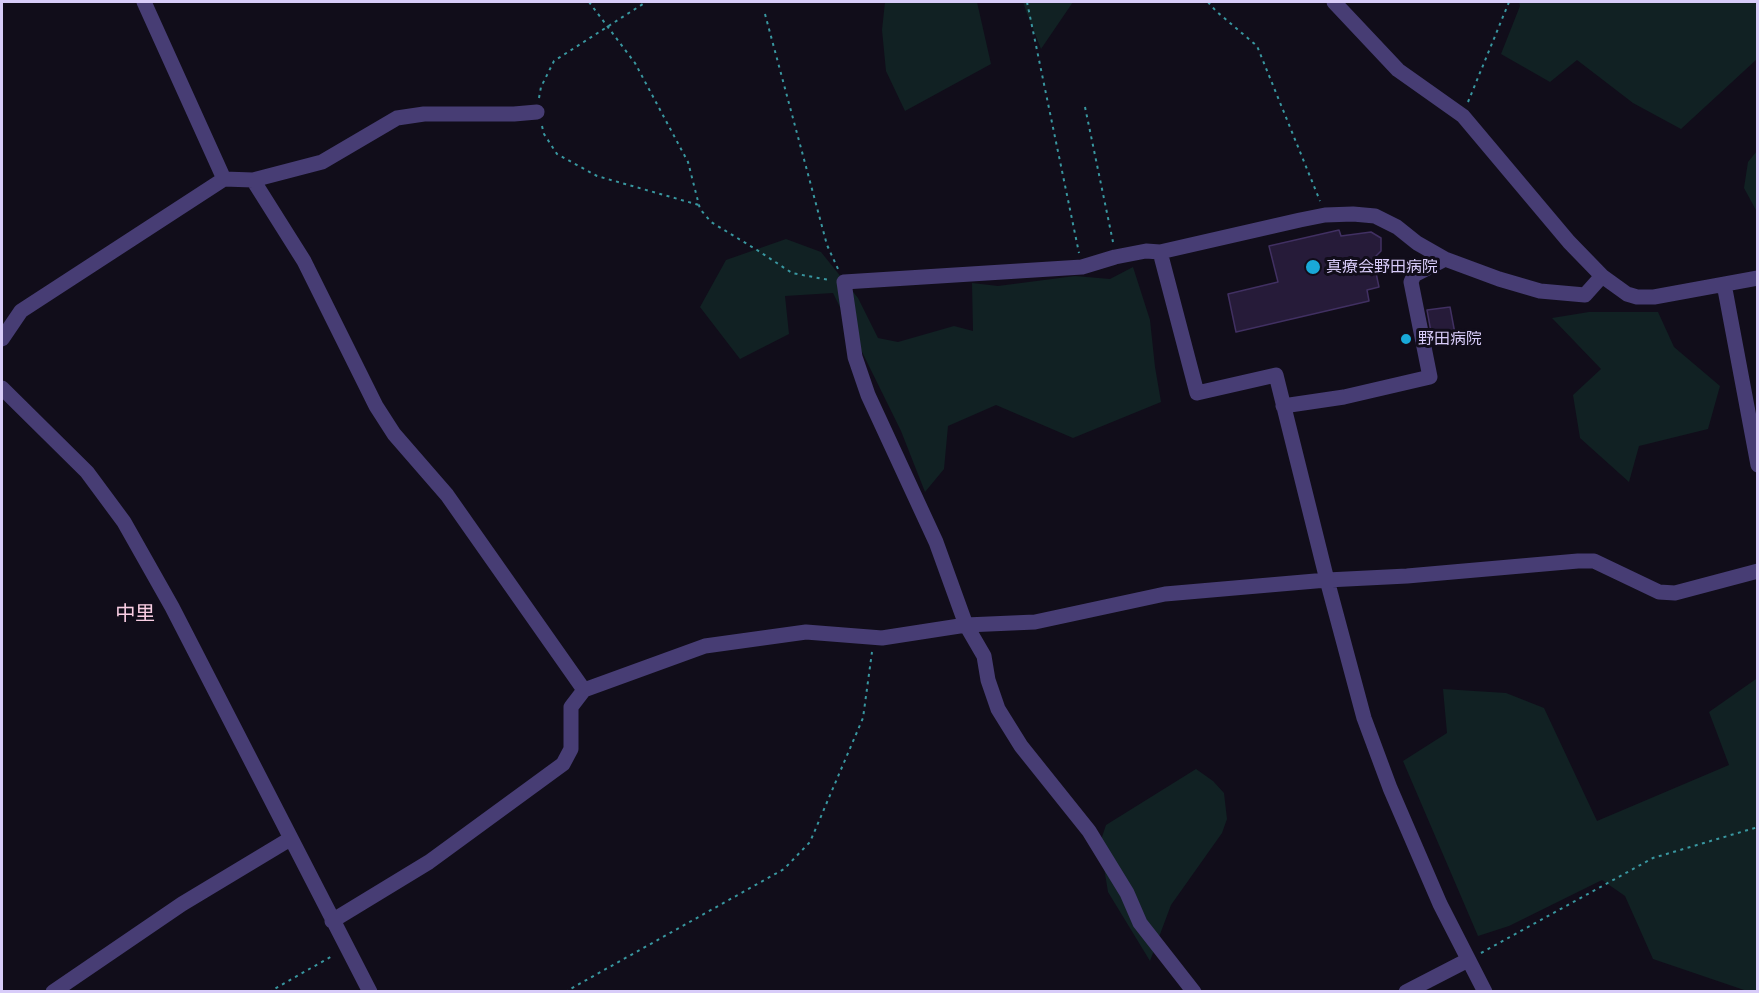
<!DOCTYPE html>
<meta charset="utf-8">
<style>
body{margin:0}
#map{position:relative;width:1759px;height:993px;overflow:hidden;background:#110d1a;font-family:"PT Sans Narrow",sans-serif}
canvas{display:block}
.frame{position:absolute;inset:0;border:3px solid #d8ccf9;pointer-events:none}
</style>
<div id="map">
<canvas width="1759" height="993"></canvas>
<div class="frame"></div>
</div>
<script>
const c = document.querySelector('canvas').getContext('2d');
c.lineJoin = 'round';
function paint(path, color) { c.fillStyle = color; c.fill(path, 'evenodd'); }
const toPath = rows => new Path2D(rows.map(r => 'M' + r).join(''));
function stroke(path, color, width, dash) { c.strokeStyle = color; c.lineWidth = width; c.lineCap = dash ? 'butt' : 'round'; c.setLineDash(dash || []); c.stroke(path); }
function write(font, color, halo, rows, align = 'center') {
  c.font = font + ' "PT Sans Narrow","Noto Sans JP",sans-serif'; c.lineWidth = 6; c.setLineDash([]); c.textBaseline = 'middle'; c.strokeStyle = halo; c.fillStyle = color; for (const [text, x, y, turn = 0] of rows) {
    c.save(); c.translate(x, y); c.rotate((+turn || 0) * Math.PI / 180); c.textAlign = isNaN(turn) ? turn : align; if (halo) c.strokeText(text, 0, 0); c.fillText(text, 0, 0); c.restore();
  }
}
const green = toPath([
 [885,2,977,2,991,64,905,111,886,71,882,30],
 [1023,2,1073,2,1041,49,1026,11],
 [1519,2,1757,2,1757,59,1681,129,1633,103,1577,60,1550,82,1501,54,1520,6],
 [1757,151,1757,212,1744,188,1748,162],
 [786,239,821,252,858,298,878,338,898,342,954,326,973,331,972,283,998,286,1075,276,1110,279,1133,267,1150,320,1155,367,1161,402,1073,438,996,405,948,426,944,469,925,492,901,431,833,293,785,296,789,334,740,359,700,307,726,260],
 [1589,312,1658,312,1674,347,1720,386,1708,429,1639,446,1629,482,1580,438,1573,395,1601,369,1552,318],
 [1756,679,1757,991,1747,991,1653,959,1625,896,1602,880,1509,926,1478,936,1403,761,1447,733,1443,689,1506,693,1544,708,1597,821,1729,765,1709,712],
 [1196,769,1213,781,1224,793,1227,819,1222,833,1171,905,1150,961,1108,892,1100,843,1106,825]
]);
const building = toPath([
 [1339,230,1341,236,1371,232,1381,238,1381,251,1373,259,1379,287,1367,290,1369,301,1236,332,1228,294,1278,282,1269,246,1339,230],
 [1450,307,1456,339,1433,343,1427,310,1450,307]
]);
const path = toPath([
 [589,2,635,63,688,162,700,209,711,222,757,250,792,273,829,280],
 [1027,2,1079,253],
 [1208,2,1216,11,1257,46,1320,201],
 [765,14,827,245,838,269],
 [539,98,541,87,554,61,646,2],
 [1468,102,1509,2],
 [1085,107,1113,242],
 [542,126,544,134,557,154,597,176,699,205],
 [1481,953,1653,858,1758,827],
 [269,992,334,955],
 [565,992,784,869,810,842,863,718,872,652]
]);
const minor = toPath([
 [144,2,224,179],
 [1334,2,1398,70,1463,116,1569,242,1602,276,1627,294,1637,297,1654,297,1758,278],
 [253,180,304,261,376,406,394,434,447,495,584,690],
 [1160,252,1197,393,1276,375,1327,580,1364,718,1390,788,1440,904,1485,992],
 [1724,284,1758,465],
 [2,339,21,311,224,179,253,180,322,162,397,118,424,114,514,114,537,112],
 [2,388,87,472,124,522,172,607,370,992],
 [1283,406,1344,397,1430,377,1411,282,1414,275,1445,259],
 [332,921,429,862,563,764,571,749,571,707,584,690,705,646,806,632,882,638,966,625,1035,622,1165,594,1327,580,1407,576,1578,561,1594,561,1659,592,1675,593,1758,571],
 [53,992,182,904,290,839],
 [1194,992,1140,923,1127,893,1089,831,1021,746,998,709,988,680,984,656,966,625,936,542,868,395,855,357,844,282,1082,267,1115,257,1146,251,1160,252,1300,220,1325,215,1353,214,1375,216,1397,227,1417,243,1445,259,1499,279,1540,291,1585,295,1602,276],
 [1406,992,1468,960]
]);
const markers = [
 [1313,267,8,"#19a9d8"],
 [1406,339,6,"#19a9d8"]
];
const poiNames = [
 ["真療会野田病院",1326,267],
 ["野田病院",1418,339]
];
const quarterNames = [
 ["中里",135,614]
];
paint(green, '#112123');
paint(building, '#261b39');
stroke(building, '#413062', 1.5);
stroke(path, '#3997a0', 2, [3, 4.5]);
stroke(minor, '#473d74', 15);
for (const [x, y, r, color] of markers) { const dot = new Path2D(); dot.arc(x, y, r, 0, 2 * Math.PI); c.fillStyle = color; c.fill(dot); stroke(dot, '#110d1a', 2); }
write('16px', '#d8ccf9', '#110d1a', poiNames, 'left');
write('20px', '#f9cee3', '#110d1a', quarterNames);
</script>
